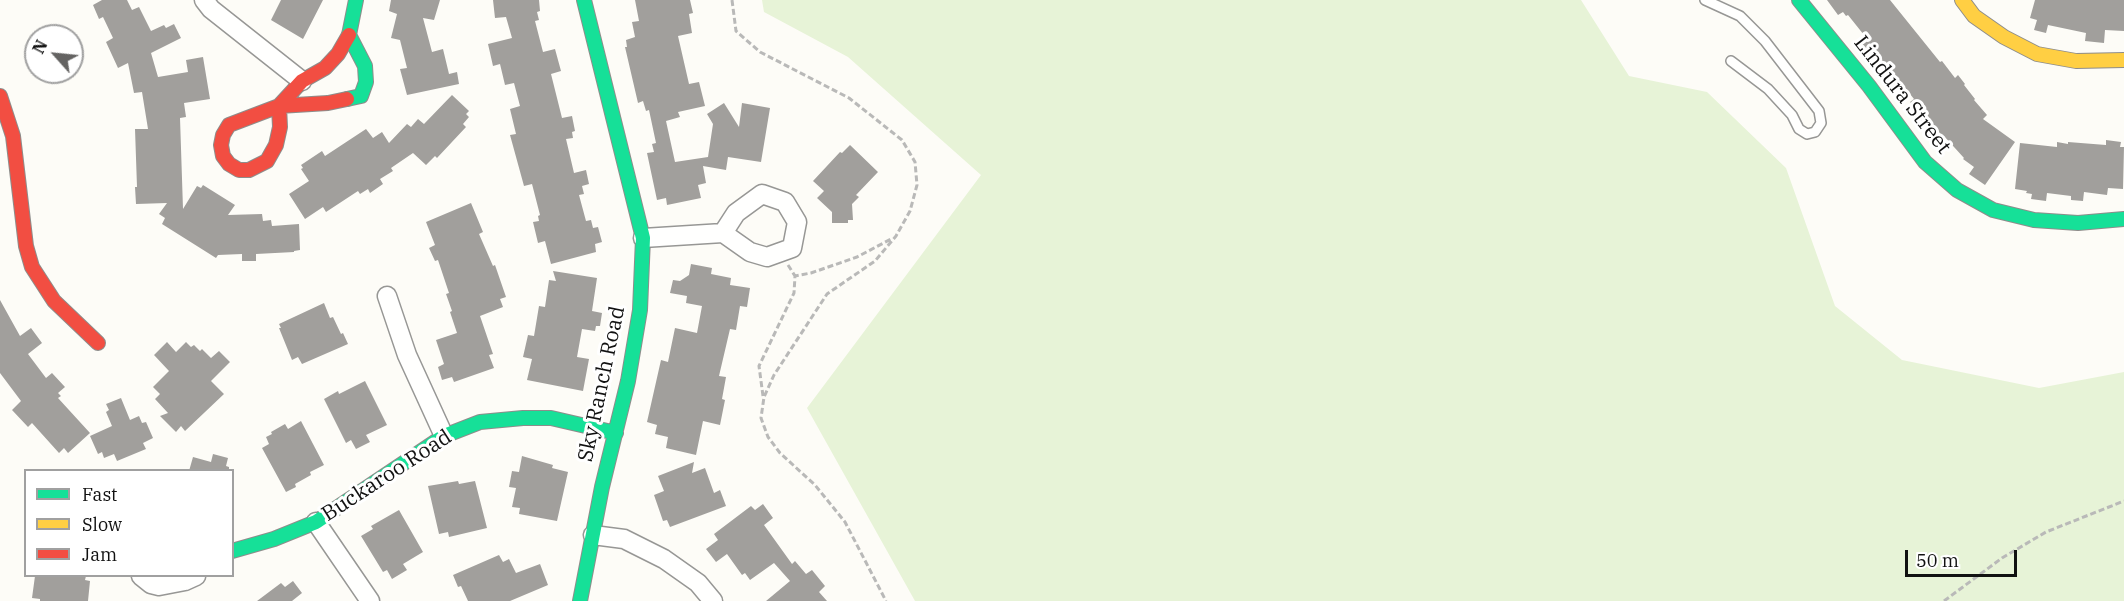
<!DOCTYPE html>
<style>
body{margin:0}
#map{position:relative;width:2124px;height:601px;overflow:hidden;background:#fdfcf7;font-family:"IBM Plex Serif",serif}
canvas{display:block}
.legend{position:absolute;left:24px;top:469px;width:210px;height:108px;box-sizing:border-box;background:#fff;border:2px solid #a0a0a0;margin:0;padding:8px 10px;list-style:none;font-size:18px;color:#111}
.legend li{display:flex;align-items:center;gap:12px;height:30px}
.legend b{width:30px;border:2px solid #a0a0a0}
.north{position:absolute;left:24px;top:24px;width:60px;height:60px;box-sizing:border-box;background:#fff;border:2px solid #a0a0a0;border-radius:50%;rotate:297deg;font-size:16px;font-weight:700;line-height:24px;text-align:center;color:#111}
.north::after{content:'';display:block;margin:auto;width:21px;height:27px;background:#646362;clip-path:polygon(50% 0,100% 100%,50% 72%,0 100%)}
.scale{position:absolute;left:1905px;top:550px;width:112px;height:27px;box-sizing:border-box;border:3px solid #111;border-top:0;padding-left:8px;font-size:18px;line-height:21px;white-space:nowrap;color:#111;-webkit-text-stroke:4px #fff;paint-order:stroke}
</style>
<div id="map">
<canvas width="2124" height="601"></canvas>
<ul class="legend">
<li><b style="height:8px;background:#16e098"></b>Fast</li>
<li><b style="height:8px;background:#ffcf43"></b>Slow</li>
<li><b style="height:8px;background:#f24e42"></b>Jam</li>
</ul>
<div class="north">N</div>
<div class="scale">50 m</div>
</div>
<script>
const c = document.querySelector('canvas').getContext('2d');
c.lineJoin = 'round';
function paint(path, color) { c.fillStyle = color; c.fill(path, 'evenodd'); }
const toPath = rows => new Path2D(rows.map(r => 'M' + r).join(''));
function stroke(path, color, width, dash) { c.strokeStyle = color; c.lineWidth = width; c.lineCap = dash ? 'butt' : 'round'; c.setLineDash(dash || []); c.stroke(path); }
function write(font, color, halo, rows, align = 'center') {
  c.font = font + ' "IBM Plex Serif",serif'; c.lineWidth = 6; c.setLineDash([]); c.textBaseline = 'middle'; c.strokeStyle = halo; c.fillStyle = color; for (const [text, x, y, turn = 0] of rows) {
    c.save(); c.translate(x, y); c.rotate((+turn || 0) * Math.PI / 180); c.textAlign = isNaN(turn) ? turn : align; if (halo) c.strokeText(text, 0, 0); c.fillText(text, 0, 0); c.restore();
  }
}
const green = toPath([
 [762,0,1581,0,1629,76,1707,92,1786,168,1835,306,1902,360,2039,388,2124,372,2124,601,915,601,807,408,981,175,848,57,764,12]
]);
const building = toPath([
 [102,0,127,0,132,10,139,7,151,31,164,25,166,28,174,24,181,38,151,53,158,77,188,72,186,60,203,57,210,99,184,103,186,117,180,118,183,209,197,186,201,188,203,185,235,205,228,215,262,214,263,221,271,220,272,226,299,224,300,250,294,251,294,252,256,254,256,261,242,261,242,254,218,255,216,258,162,224,165,218,159,214,167,203,136,204,135,187,137,187,135,129,148,129,142,92,134,93,128,63,118,68,106,42,113,38,103,17,99,19,93,5],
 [281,0,323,0,303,39,271,20],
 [391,0,440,0,434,20,423,18,432,52,443,49,449,74,457,72,459,84,407,95,400,69,407,68,400,40,391,38,397,14,389,11],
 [493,0,539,0,540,11,537,12,539,20,535,21,543,52,555,49,561,71,551,74,562,118,572,116,575,131,572,132,573,138,566,139,574,173,586,170,589,184,582,186,584,194,579,195,586,221,591,220,593,228,598,227,602,242,595,244,596,252,551,264,545,241,538,243,533,222,539,221,538,216,540,215,532,184,524,186,510,135,516,134,510,109,520,106,514,83,505,85,500,64,493,66,488,44,512,38,506,17,495,18],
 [635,0,690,0,693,13,689,14,692,33,678,36,689,84,699,82,705,106,678,112,680,117,666,121,675,162,708,157,713,124,707,114,724,103,739,127,742,103,770,108,761,162,728,157,726,170,703,166,706,183,698,185,701,198,667,205,666,198,657,200,647,153,654,152,652,144,656,143,649,110,646,111,643,101,638,103,625,47,627,47,626,40,635,37,632,22,639,21],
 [1827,0,1890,0,1940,62,1942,61,1955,78,1958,75,1965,84,1964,85,1975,99,1974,100,1987,115,1983,119,2015,142,1985,185,1969,174,1974,167,1963,159,1964,158,1944,136,1943,137,1939,132,1935,136,1920,120,1912,110,1915,107,1910,102,1914,99,1894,74,1889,78,1862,45,1868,40,1848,15,1846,16,1843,12,1838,15],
 [2035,0,2124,0,2124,31,2105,30,2104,43,2085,41,2086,33,2048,25,2046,33,2034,30,2037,20,2030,18],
 [452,95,469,111,466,114,469,117,463,124,466,127,437,158,435,156,426,165,413,153,391,168,393,171,380,179,383,184,370,193,368,189,360,194,358,191,326,212,323,207,305,219,289,194,309,181,301,169,303,168,301,165,322,151,325,156,366,129,373,138,382,132,389,143,407,124,411,127,418,119,424,124],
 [2106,140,2121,142,2120,147,2124,147,2123,189,2108,188,2107,195,2084,192,2083,201,2071,200,2071,196,2047,193,2046,201,2031,199,2032,194,2026,193,2027,191,2015,189,2020,143,2057,147,2057,142,2068,144,2068,142,2106,145],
 [850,145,878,172,856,195,859,197,852,204,853,220,848,220,848,223,832,223,832,212,817,198,824,191,813,181,840,152,842,153],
 [471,203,483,232,479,234,493,266,495,265,506,297,500,299,503,307,480,316,493,354,489,355,494,368,454,382,452,377,442,380,438,367,444,364,436,340,457,333,450,312,452,311,446,294,449,293,438,260,435,261,429,248,435,245,426,222],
 [691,264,712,268,711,274,731,278,730,285,750,288,747,307,740,306,736,330,730,329,719,376,726,377,722,399,725,400,720,425,703,421,696,455,666,448,668,437,655,434,657,425,647,422,661,360,668,362,675,328,697,333,702,306,686,303,687,296,670,293,673,280,680,281,689,275],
 [553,271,597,278,592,311,602,313,600,326,596,326,595,331,582,329,577,357,589,359,583,391,527,380,532,359,523,357,528,335,534,336,539,306,545,307,549,280,556,281],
 [0,300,20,336,31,328,42,343,28,354,46,378,52,373,65,387,58,393,61,396,58,398,90,433,68,453,64,448,59,453,32,423,28,427,12,410,21,401,0,373],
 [324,303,330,318,333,317,341,334,343,333,348,344,302,364,298,357,292,360,279,328,281,328,279,324],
 [167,342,176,352,186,342,191,347,194,345,200,351,202,349,211,358,219,351,230,362,211,381,224,394,185,431,181,426,176,432,160,416,168,413,155,399,160,394,153,387,169,371,154,355],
 [365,381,387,425,366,435,370,442,356,449,351,440,346,443,324,399,338,391,339,394],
 [121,398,130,420,139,416,142,423,146,422,153,438,143,443,146,449,117,461,114,454,104,458,102,452,98,454,90,436,112,426,106,412,109,410,106,404],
 [301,421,324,465,310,472,311,475,295,484,296,487,286,492,262,448,269,444,266,437,272,434,271,432,285,424,288,429],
 [213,454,228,458,226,466,229,467,229,471,189,471,193,457,211,462],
 [522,456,553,465,552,468,568,472,557,521,519,514,520,508,512,507,516,488,509,487,512,471,519,472],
 [694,462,692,473,705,468,714,493,720,490,726,506,670,527,667,520,663,521,654,495,664,491,658,476],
 [458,481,459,484,475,481,487,528,449,537,448,532,439,534,428,486],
 [763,504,773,518,764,525,792,564,795,561,806,574,812,570,825,586,819,592,827,601,766,601,790,581,774,563,750,580,745,573,742,575,727,554,716,562,706,549,718,540,714,534,751,506,755,510],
 [399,510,423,552,403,564,407,570,392,579,387,570,383,572,361,536,373,529,371,526],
 [499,555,503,562,509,559,516,573,540,564,548,585,510,601,468,601,461,586,458,587,453,575],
 [35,576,86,576,85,580,90,581,88,601,40,601,40,599,32,598],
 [293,581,302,593,292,601,257,601,281,583,285,587]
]);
const path = toPath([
 [732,0,736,31,760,52,849,98,902,140,915,162,917,185,910,211,896,236,875,261,827,294,774,375,764,397,761,418,768,437,780,453,815,485,845,522,886,601],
 [788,265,795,276],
 [763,396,759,366,794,293,795,276,811,273,857,257,893,238],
 [1944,601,2002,558,2046,532,2124,501]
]);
const lane = toPath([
 [1705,0,1740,16,1765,41,1819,111,1821,123,1815,132,1807,134,1799,129,1792,115,1768,89,1731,61]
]);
const street = toPath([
 [204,0,211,9,302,81],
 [643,238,723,233,750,252,767,257,792,248,797,222,785,202,762,194,736,213,723,233],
 [387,296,407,355,444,436],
 [316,522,370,601],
 [593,535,624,539,664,559,698,583,713,601],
 [141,576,151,584,159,586,185,581,196,576]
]);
const fast = toPath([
 [1799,0,1869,86,1925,162,1957,190,1993,210,2034,220,2078,223,2124,219],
 [347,99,361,96,366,82,365,66,349,35,356,0],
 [232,551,274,539,316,522,444,436,480,422,523,418,551,418,616,433],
 [580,601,602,487,628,381,640,310,643,238,584,0]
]);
const slow = toPath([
 [1962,0,1974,16,2004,37,2037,54,2076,61,2124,60]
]);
const jam = toPath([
 [0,96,13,136,26,246,32,267,54,301,98,343],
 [347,99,328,103,279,106,229,125,223,135,221,145,223,156,229,164,239,170,249,170,267,161,276,145,280,127,279,106,302,81,325,68,338,54,349,35]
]);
const streetNames = [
 ["Lindura Street",1902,95,52],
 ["Sky Ranch Road",602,384,-78],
 ["Buckaroo Road",387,476,-33]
];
paint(green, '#e7f3d7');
paint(building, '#a19f9c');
stroke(lane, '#979795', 12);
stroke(street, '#979795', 21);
stroke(fast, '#8e8d8b', 16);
stroke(slow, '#8e8d8b', 16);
stroke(jam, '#8e8d8b', 16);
stroke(path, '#b9b9b8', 3, [6, 3]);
stroke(lane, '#fffffe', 9);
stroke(street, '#fffffe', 18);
stroke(fast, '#16e098', 14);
stroke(slow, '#ffcf43', 14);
stroke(jam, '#f24e42', 14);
write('21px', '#111', '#fff', streetNames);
</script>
